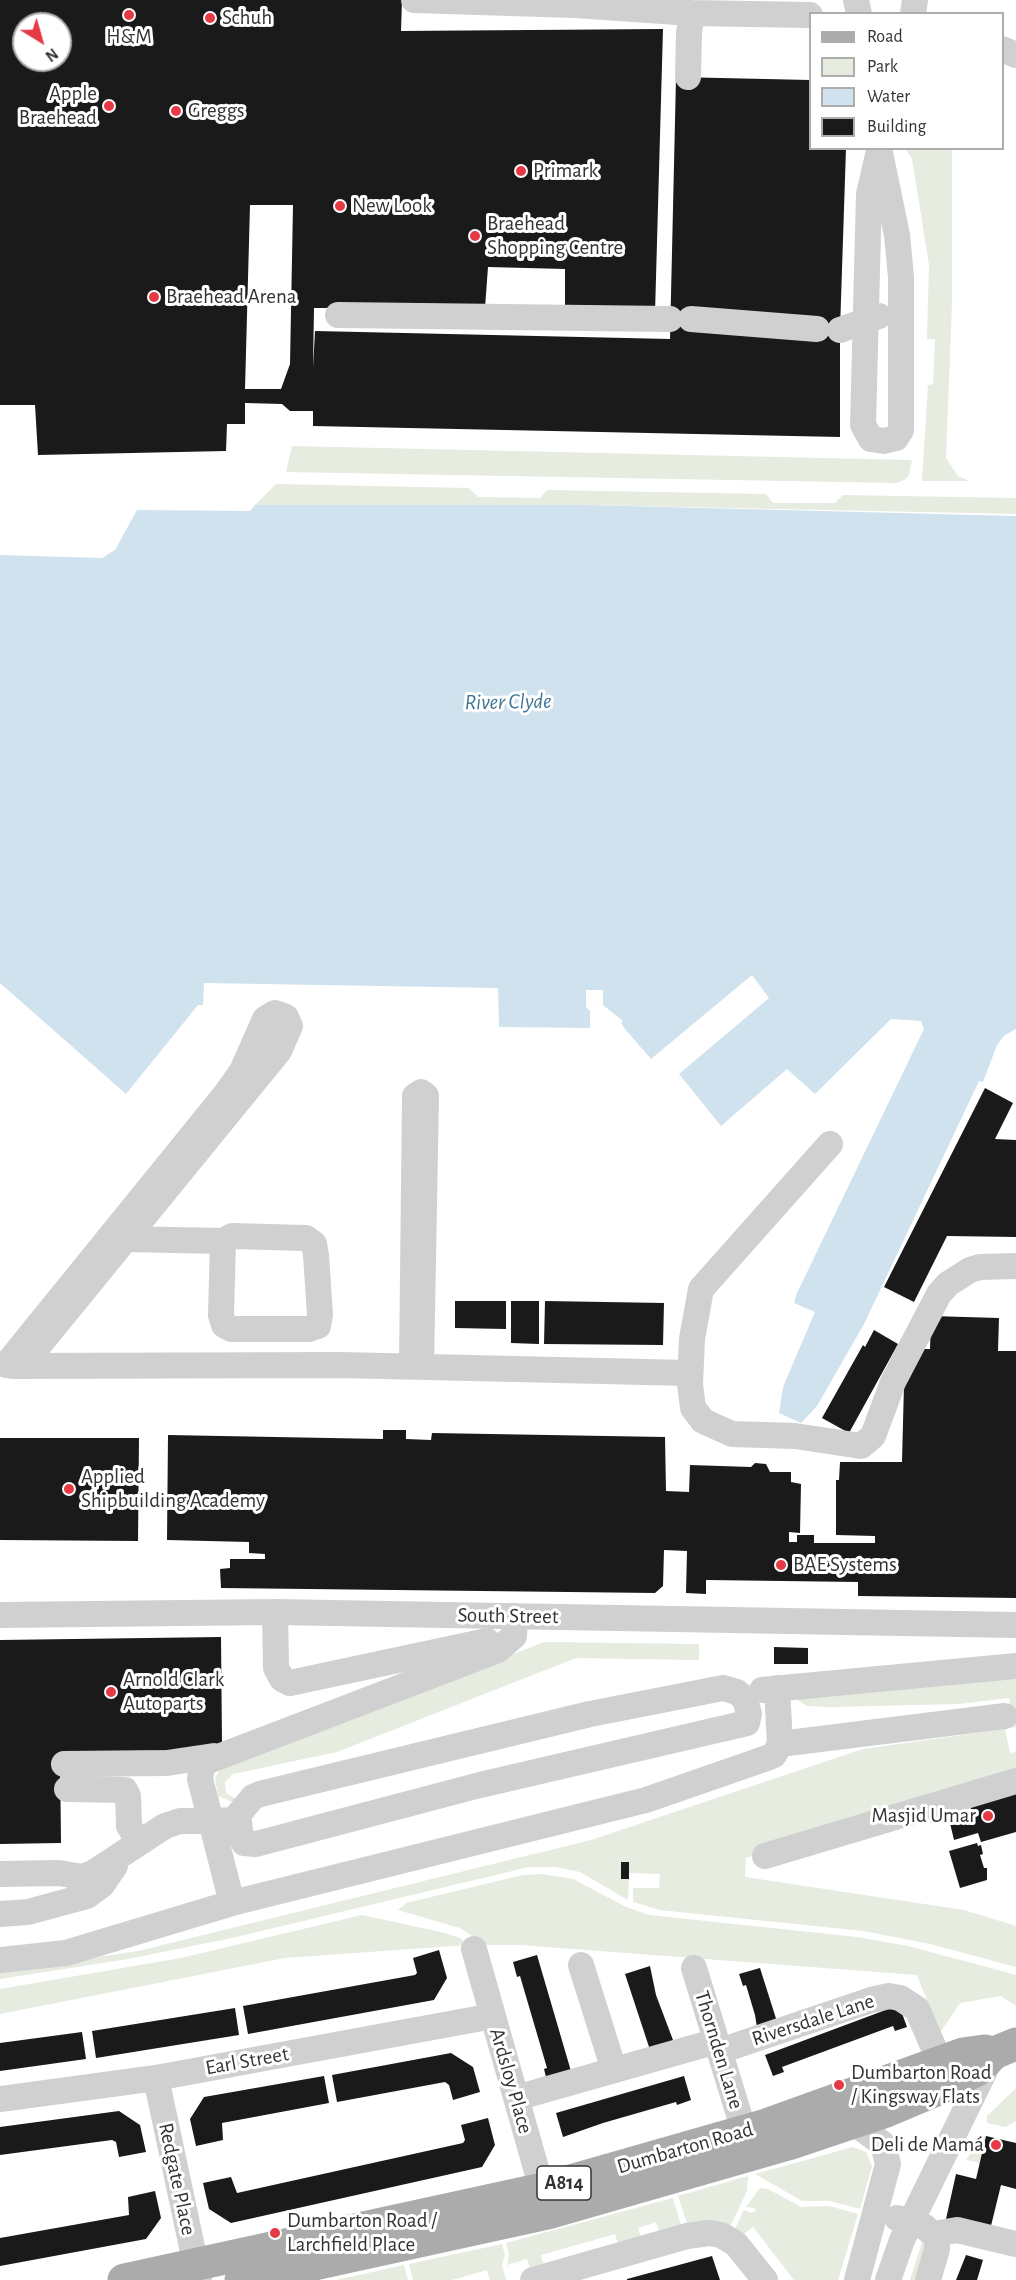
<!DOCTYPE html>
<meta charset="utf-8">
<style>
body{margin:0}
#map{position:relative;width:1016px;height:2280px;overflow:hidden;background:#fff;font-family:"Alegreya Sans",sans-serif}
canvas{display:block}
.legend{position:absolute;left:809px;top:12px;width:195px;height:138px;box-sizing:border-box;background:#fff;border:2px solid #adadad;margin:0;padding:8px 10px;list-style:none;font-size:18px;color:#333}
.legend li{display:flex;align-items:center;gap:12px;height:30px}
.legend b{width:30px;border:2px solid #adadad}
.north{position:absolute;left:12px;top:12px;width:60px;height:60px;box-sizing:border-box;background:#fff;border:2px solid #adadad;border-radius:50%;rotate:143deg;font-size:16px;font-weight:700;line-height:24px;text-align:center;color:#333}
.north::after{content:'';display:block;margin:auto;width:21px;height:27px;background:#e63946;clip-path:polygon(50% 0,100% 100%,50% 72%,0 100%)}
</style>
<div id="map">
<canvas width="1016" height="2280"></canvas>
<ul class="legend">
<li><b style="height:8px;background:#ababab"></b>Road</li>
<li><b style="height:16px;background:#e6ecdf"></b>Park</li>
<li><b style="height:16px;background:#cfe2ee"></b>Water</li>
<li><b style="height:16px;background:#1a1a1a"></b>Building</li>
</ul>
<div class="north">N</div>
</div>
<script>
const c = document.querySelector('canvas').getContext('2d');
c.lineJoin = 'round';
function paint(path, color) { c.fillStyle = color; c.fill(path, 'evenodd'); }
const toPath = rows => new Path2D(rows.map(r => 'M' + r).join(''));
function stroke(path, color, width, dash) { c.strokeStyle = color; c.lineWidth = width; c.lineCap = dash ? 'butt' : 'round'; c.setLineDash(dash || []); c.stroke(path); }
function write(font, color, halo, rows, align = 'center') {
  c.font = font + ' "Alegreya Sans",sans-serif'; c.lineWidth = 6; c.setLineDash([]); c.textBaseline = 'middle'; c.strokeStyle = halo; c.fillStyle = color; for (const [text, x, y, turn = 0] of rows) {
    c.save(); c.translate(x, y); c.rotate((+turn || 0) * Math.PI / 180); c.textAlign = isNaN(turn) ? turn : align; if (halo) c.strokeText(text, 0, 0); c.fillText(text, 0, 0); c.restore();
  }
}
const green = toPath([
 [906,149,952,149,952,303,946,458,958,476,970,481,922,481,928,385,933,384,935,339,927,339,929,265,912,159],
 [292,446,912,460,909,475,904,480,897,483,286,472],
 [276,484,469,488,478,497,540,498,547,490,766,494,773,503,835,503,843,495,1016,498,1016,514,586,505,255,505],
 [544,1642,699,1644,699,1660,576,1658,337,1752,233,1774,225,1782,226,1793,239,1801,235,1803,218,1796,215,1778,225,1762,304,1735],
 [1016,1675,1016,1727,1013,1728,1009,1698,959,1704,831,1707,807,1706,797,1700,797,1696],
 [1005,1729,1010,1753,1016,1752,1016,1777,746,1858,745,1877,964,1910,1016,1926,1016,1967,930,1944,863,1931,660,1910,633,1902,633,1888,659,1888,660,1874,629,1873,629,1863,622,1862,621,1879,629,1879,628,1900,580,1872,556,1867,529,1867,232,1938,128,1959,0,1979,0,1972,138,1951,591,1840,863,1749],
 [542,1874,573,1879,626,1907,649,1915,857,1937,908,1946,987,1967,1016,1975,1016,2006,1001,1996,960,2003,940,2033,917,1975,520,1945,479,1945,470,1934,460,1928,398,1910,406,1903,523,1875],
 [362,1915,445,1933,460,1938,467,1945,285,1958,0,2014,0,1989,181,1958],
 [1016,2088,1016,2121,1006,2127,987,2123,987,2116],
 [982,2135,986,2136,980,2163,966,2160],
 [853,2147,866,2152,872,2166,860,2209,830,2201,802,2201,755,2174],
 [748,2176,747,2191,729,2229,688,2227,678,2196],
 [760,2188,768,2189,801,2207,829,2206,858,2214,838,2280,794,2280,753,2227,741,2236,734,2231,744,2210,751,2213,756,2211,755,2208,746,2207],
 [673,2198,682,2229,660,2235,656,2222,638,2228,642,2241,619,2247,615,2234,541,2255,544,2268,531,2273,527,2259,507,2265,509,2255,506,2243],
 [923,2239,927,2241,920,2280,910,2280],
 [502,2244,505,2255,502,2265,506,2280,490,2280,487,2270,452,2280,413,2280,409,2264],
 [404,2265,408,2280,336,2280]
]);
const water = toPath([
 [255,505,586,505,1016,516,1016,1029,1005,1035,997,1045,983,1082,979,1081,864,1324,817,1406,801,1423,779,1413,783,1387,815,1312,794,1303,797,1293,924,1029,921,1021,891,1019,815,1094,787,1069,721,1126,679,1074,769,998,752,975,651,1059,625,1029,621,1023,623,1021,603,1005,603,990,586,990,586,1007,590,1011,590,1028,499,1027,498,988,204,983,203,1005,198,1005,126,1094,0,983,0,555,102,558,115,550,137,510,250,511]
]);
const building = toPath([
 [0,0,402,0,401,31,663,29,655,313,565,311,565,269,488,267,485,308,314,308,313,368,315,331,670,339,676,77,810,80,810,148,846,148,840,330,840,437,313,426,313,411,290,411,282,404,245,403,245,424,227,424,226,451,38,455,35,405,0,405],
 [24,24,60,24,60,60,24,60],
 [250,205,293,205,290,364,281,389,245,389],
 [985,1088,1013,1103,995,1139,1016,1140,1016,1237,947,1236,914,1302,884,1287],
 [455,1301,506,1301,506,1329,455,1328],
 [511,1301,539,1301,539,1344,511,1343],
 [545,1301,664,1303,663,1345,544,1344],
 [931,1316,999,1318,998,1351,1016,1351,1016,1598,858,1596,858,1582,706,1580,706,1594,686,1593,687,1551,664,1550,663,1586,655,1593,221,1588,220,1569,230,1568,230,1559,265,1559,265,1554,249,1553,249,1542,167,1540,168,1435,383,1439,383,1430,406,1430,406,1439,431,1440,432,1433,665,1437,666,1491,689,1492,690,1465,751,1467,755,1463,766,1464,770,1472,791,1472,791,1482,801,1484,800,1533,789,1532,789,1542,797,1542,797,1535,814,1535,814,1543,875,1543,875,1536,836,1535,836,1480,839,1480,840,1462,902,1462,904,1384,913,1349,930,1349],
 [874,1330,898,1344,849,1433,822,1418,863,1345,865,1347],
 [0,1438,139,1438,138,1541,0,1540],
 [221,1637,222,1744,204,1750,60,1752,61,1843,0,1844,0,1640],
 [774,1647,808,1648,808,1664,774,1664],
 [1016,1790,1016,1832,981,1842,978,1833,954,1840,949,1819,972,1813,969,1803],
 [977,1843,978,1846,981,1845,983,1854,980,1855,984,1868,987,1868,987,1880,960,1888,949,1851],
 [621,1862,629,1862,629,1879,621,1879],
 [439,1950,447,1978,434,2000,248,2034,243,2006,415,1975,417,1973,413,1958],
 [537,1955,573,2078,548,2085,544,2069,547,2068,520,1976,517,1977,513,1962],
 [650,1966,656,1995,676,2048,652,2056,625,1974],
 [760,1968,779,2028,758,2034,755,2015,746,1985,743,1986,739,1974],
 [899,2005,907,2027,895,2031,893,2026,782,2067,784,2072,773,2076,765,2055],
 [235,2008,239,2035,96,2058,92,2031],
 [82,2032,86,2059,0,2071,0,2043],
 [451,2053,473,2067,480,2092,453,2100,449,2085,445,2082,337,2102,332,2075],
 [324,2076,329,2103,222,2123,223,2140,196,2146,190,2119,204,2097],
 [684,2076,691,2100,677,2105,676,2102,603,2123,563,2137,556,2113],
 [119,2111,140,2125,146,2152,119,2157,116,2142,112,2140,0,2155,0,2127],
 [488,2118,495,2145,482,2167,231,2223,209,2209,203,2183,231,2177,237,2193,463,2143,465,2140,461,2125],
 [986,2136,1016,2143,1016,2189,1001,2185,990,2230,946,2219,956,2174,976,2179],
 [155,2191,161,2218,146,2239,0,2266,0,2238,129,2215,128,2197],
 [966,2255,983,2260,977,2280,956,2280],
 [712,2256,720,2280,627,2280,627,2279]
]);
const minor = toPath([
 [414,0,575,5,692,13,810,15],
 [856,0,859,14],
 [913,14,915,0],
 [1002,49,1016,55],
 [688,77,689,33,692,13],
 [879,148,897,235,901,277,901,430,896,438,884,441,871,439,863,425,869,194,879,151],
 [338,315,670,319],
 [691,319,817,329],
 [840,330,879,316],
 [830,1144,701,1289,692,1339,690,1384,693,1408,703,1421,732,1434,795,1436,861,1446,873,1436,893,1382,939,1294,948,1284,970,1270,980,1267,1016,1266],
 [124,1239,223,1241,232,1236,306,1238,314,1244,316,1255,320,1315,318,1326,309,1329,231,1329,224,1325,221,1315,223,1241],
 [6,1365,225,1095,242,1071,265,1019,275,1013,286,1017,290,1026,279,1051,22,1366],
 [12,1366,340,1365,690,1373],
 [412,1366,415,1096,421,1092,426,1096,421,1367],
 [275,1612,276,1668,282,1679,290,1683,487,1641],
 [0,1615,275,1612,1016,1625],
 [723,1688,737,1692,745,1699,749,1714,747,1723,480,1785,256,1844,244,1843,241,1837,238,1815,253,1797,260,1794,590,1714,723,1688],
 [777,1688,780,1744,1005,1716],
 [762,1690,1016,1666],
 [64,1764,167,1763,214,1756],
 [67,1789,125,1790,128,1796,129,1826,139,1843],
 [237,1820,211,1821,200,1779,202,1767,208,1761,498,1650,514,1636,515,1616],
 [765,1856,1016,1781],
 [0,1874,59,1873,82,1877,93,1873,165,1826,180,1821,211,1821,232,1903],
 [0,1914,28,1912,87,1896,102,1885,115,1866],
 [474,1949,547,2207],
 [0,1960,66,1953,232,1903,646,1800,767,1758,774,1755,780,1744],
 [581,1965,614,2070],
 [694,1968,744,2131],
 [720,2051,871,2000,889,1996,900,1998,917,2009,940,2062],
 [156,2078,199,2280],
 [516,2098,717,2041],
 [0,2099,156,2078,493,2016],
 [854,2123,883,2144,888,2164,857,2280],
 [897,2218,925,2227,937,2238,937,2249,928,2280],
 [934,2234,957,2230,1016,2244],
 [533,2280,687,2236,709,2233,721,2235,736,2244,765,2280],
 [888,2280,902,2240,992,2056]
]);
const major = toPath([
 [124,2280,542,2189,766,2125,963,2054,984,2051,994,2053],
 [241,2280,548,2213,788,2144,886,2111,943,2087,977,2070,994,2053,1016,2044]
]);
const markers = [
 [129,15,6,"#e63946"],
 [210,18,6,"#e63946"],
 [109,106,6,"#e63946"],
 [176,111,6,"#e63946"],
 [521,171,6,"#e63946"],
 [340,206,6,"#e63946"],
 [475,236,6,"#e63946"],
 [154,297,6,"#e63946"],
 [69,1489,6,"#e63946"],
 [781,1565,6,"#e63946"],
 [111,1692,6,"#e63946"],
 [988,1816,6,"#e63946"],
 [839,2085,6,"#e63946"],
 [996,2145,6,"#e63946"],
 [275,2233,6,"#e63946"]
];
const shields = [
 [564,2183,54]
];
const shieldNames = [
 ["A814",564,2183]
];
const poiNames = [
 ["Schuh",222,18],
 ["H&M",129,37,"center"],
 ["Apple",97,94,"right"],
 ["Braehead",97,118,"right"],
 ["Greggs",188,111],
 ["Primark",533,171],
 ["New Look",352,206],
 ["Braehead",487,224],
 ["Shopping Centre",487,248],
 ["Braehead Arena",166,297],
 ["Applied",81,1477],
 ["Shipbuilding Academy",81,1501],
 ["BAE Systems",793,1565],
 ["Arnold Clark",123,1680],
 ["Autoparts",123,1704],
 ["Masjid Umar",976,1816,"right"],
 ["Dumbarton Road",851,2073],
 ["/ Kingsway Flats",851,2097],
 ["Deli de Mamá",984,2145,"right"],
 ["Dumbarton Road /",287,2221],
 ["Larchfield Place",287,2245]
];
const streetNames = [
 ["South Street",508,1616,1],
 ["Riversdale Lane",813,2020,-18],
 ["Thornden Lane",719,2050,73],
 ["Earl Street",247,2061,-10],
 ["Ardsloy Place",511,2081,74],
 ["Dumbarton Road",685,2148,-16],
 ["Redgate Place",177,2179,78]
];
const waterNames = [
 ["River Clyde",508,702,-1]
];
paint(green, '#e6ecdf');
paint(water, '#cfe2ee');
paint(building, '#1a1a1a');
stroke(minor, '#d0d0d0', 26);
stroke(major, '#ababab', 33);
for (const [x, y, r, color] of markers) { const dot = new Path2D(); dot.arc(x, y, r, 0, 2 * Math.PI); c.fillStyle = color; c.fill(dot); stroke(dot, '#fff', 2); }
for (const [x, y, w] of shields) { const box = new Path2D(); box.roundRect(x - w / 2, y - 17, w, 34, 4.5); c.fillStyle = '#fff'; c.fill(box); stroke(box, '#333', 1.5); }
write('bold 20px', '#333', null, shieldNames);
write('21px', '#333', '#fff', poiNames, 'left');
write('21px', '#333', '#fff', streetNames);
write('italic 22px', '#3f7597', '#fff', waterNames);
</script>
